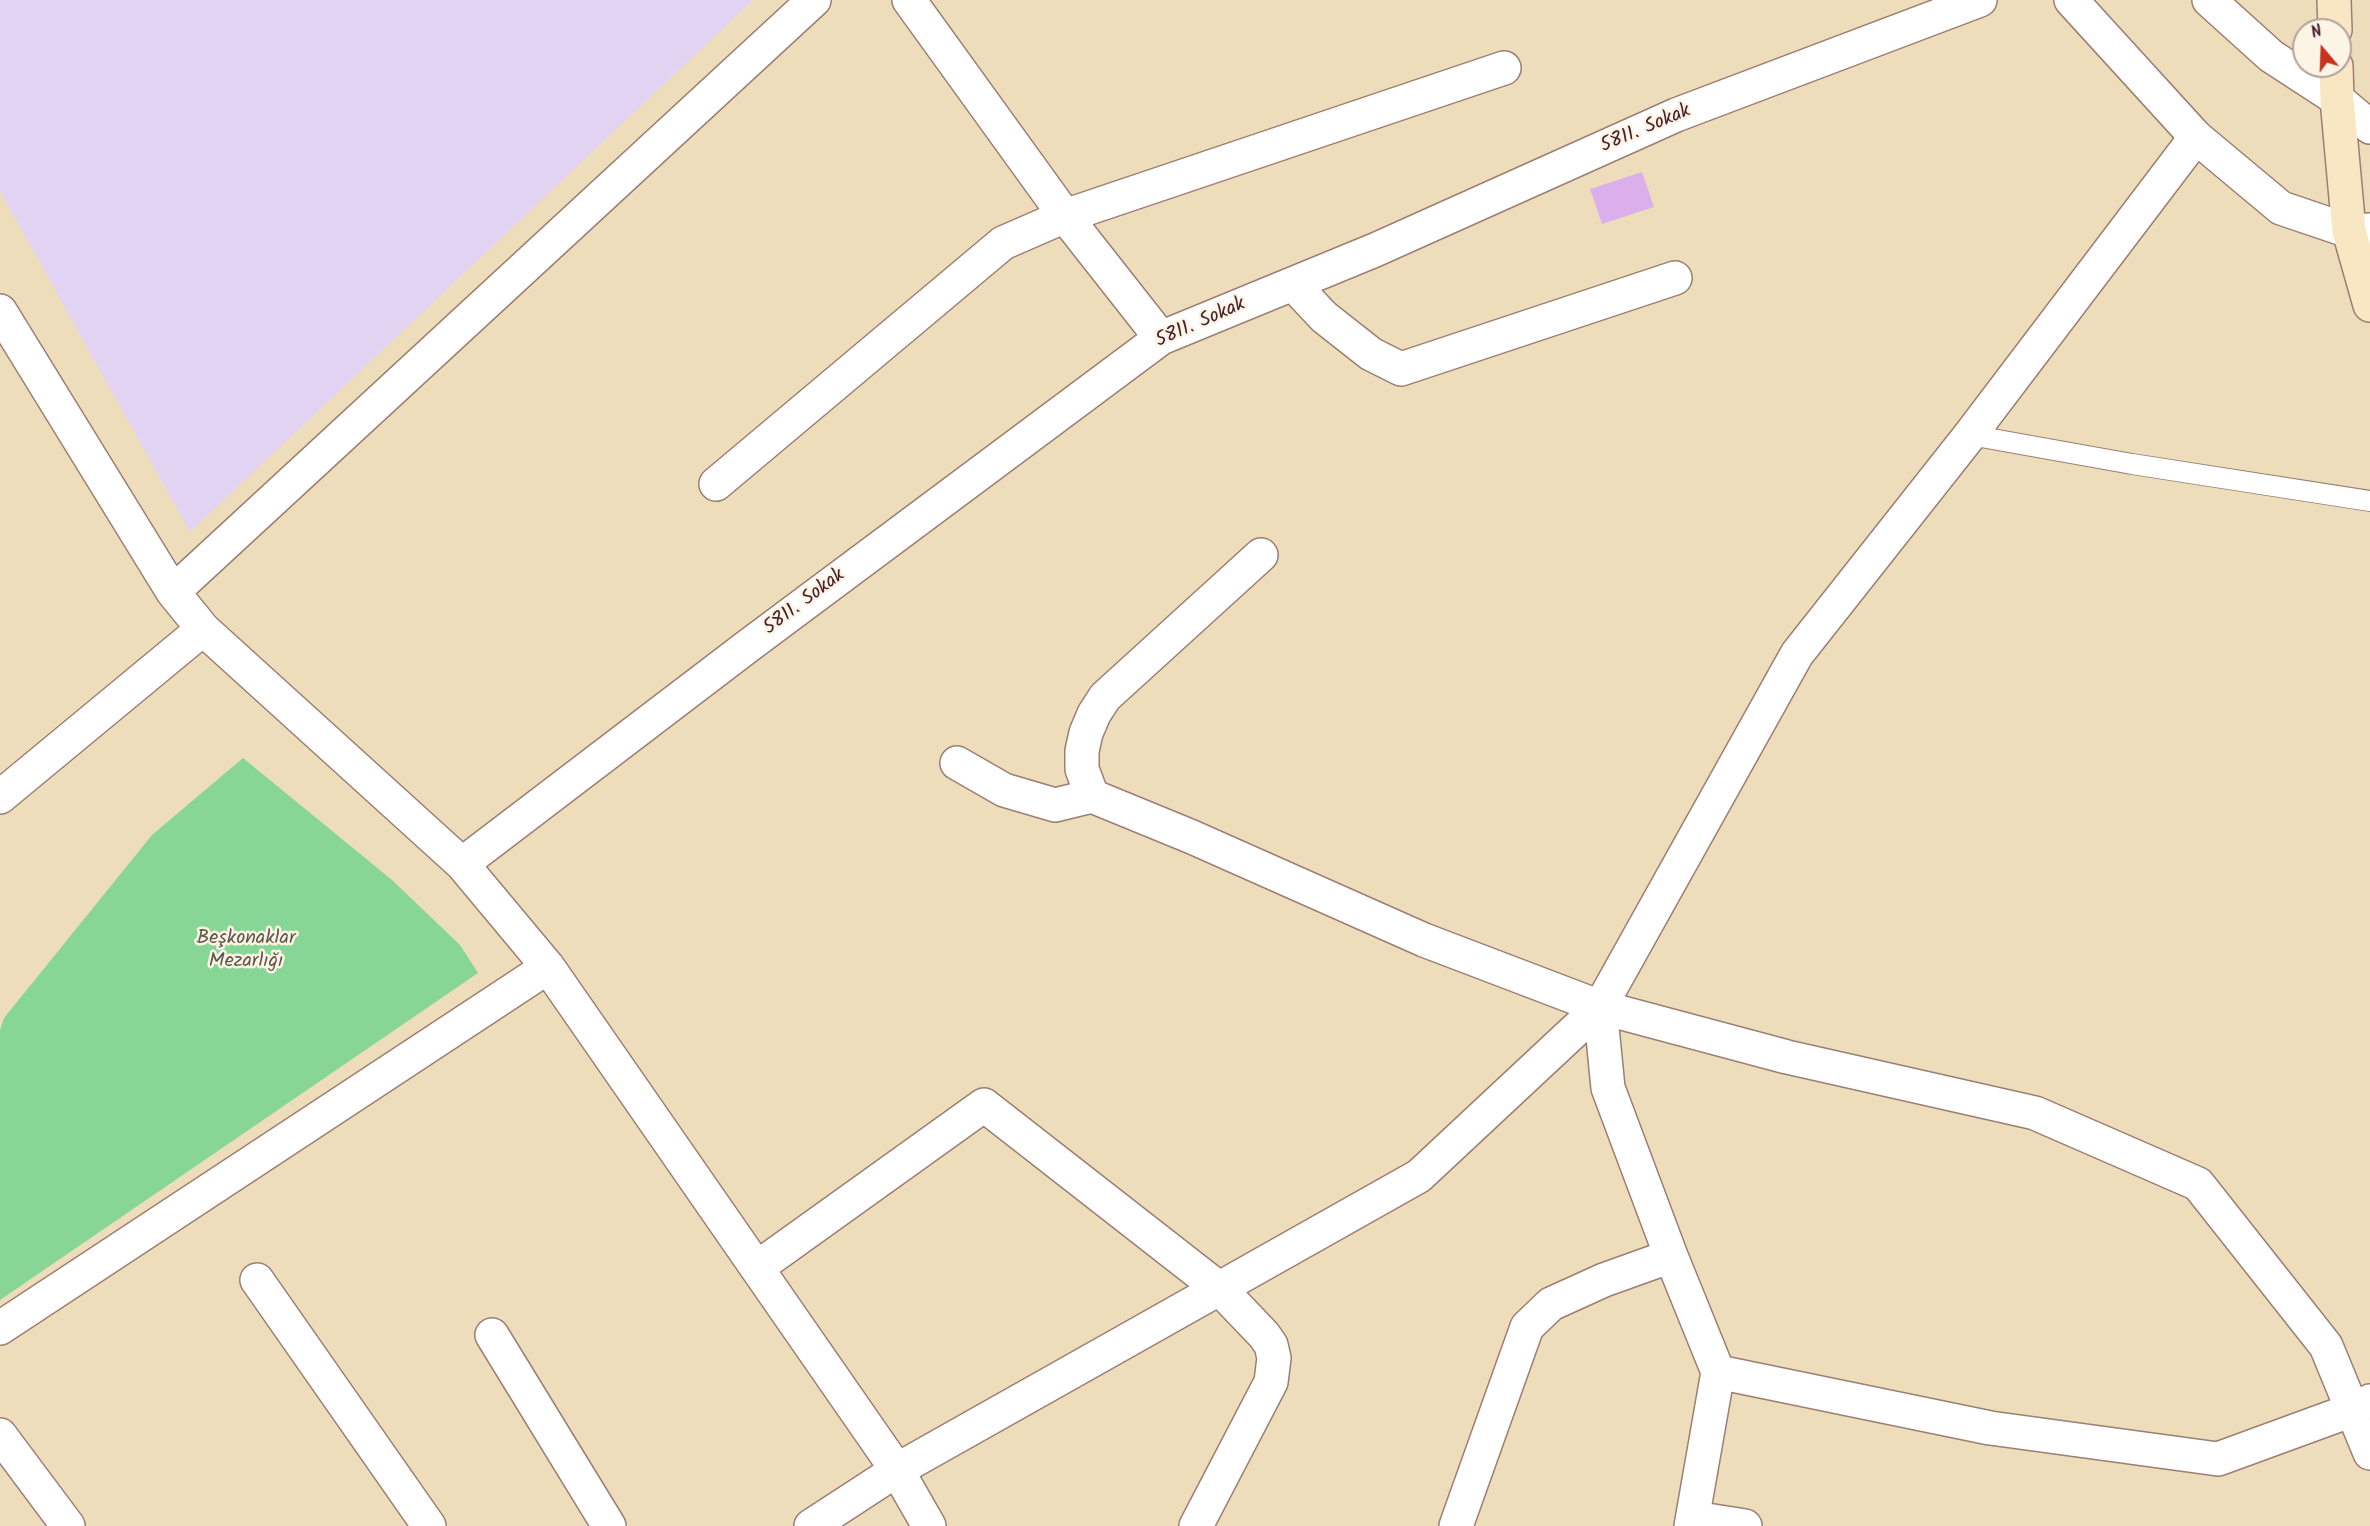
<!DOCTYPE html>
<meta charset="utf-8">
<style>
body{margin:0}
#map{position:relative;width:2370px;height:1526px;overflow:hidden;background:#edb;font-family:Kalam,sans-serif}
canvas{display:block}
.north{position:absolute;left:2292px;top:18px;width:60px;height:60px;box-sizing:border-box;background:#fcf5e5;border:2px solid #b59f9b;border-radius:50%;rotate:341deg;font-size:16px;font-weight:700;line-height:24px;text-align:center;color:#4a1f2b}
.north::after{content:'';display:block;margin:auto;width:21px;height:27px;background:#c8321e;clip-path:polygon(50% 0,100% 100%,50% 72%,0 100%)}
</style>
<div id="map">
<canvas width="2370" height="1526"></canvas>
<div class="north">N</div>
</div>
<script>
const c = document.querySelector('canvas').getContext('2d');
c.lineJoin = 'round';
function paint(path, color) { c.fillStyle = color; c.fill(path, 'evenodd'); }
const toPath = rows => new Path2D(rows.map(r => 'M' + r).join(''));
function stroke(path, color, width, dash) { c.strokeStyle = color; c.lineWidth = width; c.lineCap = dash ? 'butt' : 'round'; c.setLineDash(dash || []); c.stroke(path); }
function write(font, color, halo, rows, align = 'center') {
  c.font = font + ' Kalam,sans-serif'; c.lineWidth = 5; c.setLineDash([]); c.textBaseline = 'middle'; c.strokeStyle = halo; c.fillStyle = color; for (const [text, x, y, turn = 0] of rows) {
    c.save(); c.translate(x, y); c.rotate((+turn || 0) * Math.PI / 180); c.textAlign = isNaN(turn) ? turn : align; if (halo) c.strokeText(text, 0, 0); c.fillText(text, 0, 0); c.restore();
  }
}
const built = toPath([
 [0,0,753,0,190,532,0,191]
]);
const green = toPath([
 [243,758,392,880,460,945,478,973,0,1300,0,1030,4,1018,152,835]
]);
const building = toPath([
 [1642,172,1654,207,1602,224,1590,189]
]);
const service = toPath([
 [1970,435,2132,464,2370,501]
]);
const minor = toPath([
 [909,0,1065,216,1161,338],
 [1293,284,1324,317,1371,354,1401,369,1675,278],
 [0,311,173,592,203,629,462,864,548,967,897,1470,929,1526],
 [716,484,1003,243,1065,216,1504,68],
 [173,592,814,0],
 [957,763,1004,790,1055,805,1092,796,1192,837,1424,940,1600,1007,1787,1057,2035,1113,2198,1184,2326,1346,2370,1453],
 [1092,796,1082,769,1082,751,1086,733,1094,714,1105,697,1261,555],
 [0,797,203,629],
 [462,864,748,646,1161,338,1375,250,1676,115,1980,0],
 [1600,1007,1608,1088,1671,1256,1718,1372,1691,1526],
 [758,1267,984,1105,1221,1290,1264,1335,1271,1345,1274,1358,1271,1382,1196,1526],
 [257,1280,429,1526],
 [0,1328,548,967],
 [492,1335,609,1526],
 [1718,1372,1990,1428,2218,1459,2352,1410,2370,1401],
 [0,1435,68,1526],
 [1694,1518,1745,1526],
 [811,1526,897,1470,1419,1176,1600,1007,1797,654,1970,435,2196,137],
 [1456,1526,1527,1327,1551,1304,1604,1280,1671,1256]
]);
const tertiary = toPath([
 [2071,0,2196,137,2281,208,2349,231,2370,230],
 [2209,0,2271,56,2337,99,2370,127]
]);
const secondary = toPath([
 [2334,0,2335,30],
 [2336,66,2337,99,2349,231,2370,305]
]);
const streetNames = [
 ["5811. Sokak",1646,130,-23],
 ["5811. Sokak",1201,324,-24],
 ["5811. Sokak",805,603,-37]
];
const parkNames = [
 ["Beşkonaklar",246,940],
 ["Mezarlığı",246,963]
];
paint(built, '#e3d3f2');
paint(green, '#87d695');
paint(building, '#daafec');
stroke(service, '#9c7e73', 22);
stroke(minor, '#9c7e73', 36);
stroke(tertiary, '#9c7e73', 36);
stroke(secondary, '#9c7e73', 36);
stroke(service, '#fff', 20);
stroke(minor, '#fff', 33);
stroke(tertiary, '#fff', 33);
stroke(secondary, '#f9e7c3', 33);
write('20px', '#4a1f2b', '#fcf5e5', streetNames);
write('20px', '#5c564b', '#fcf5e5', parkNames);
</script>
